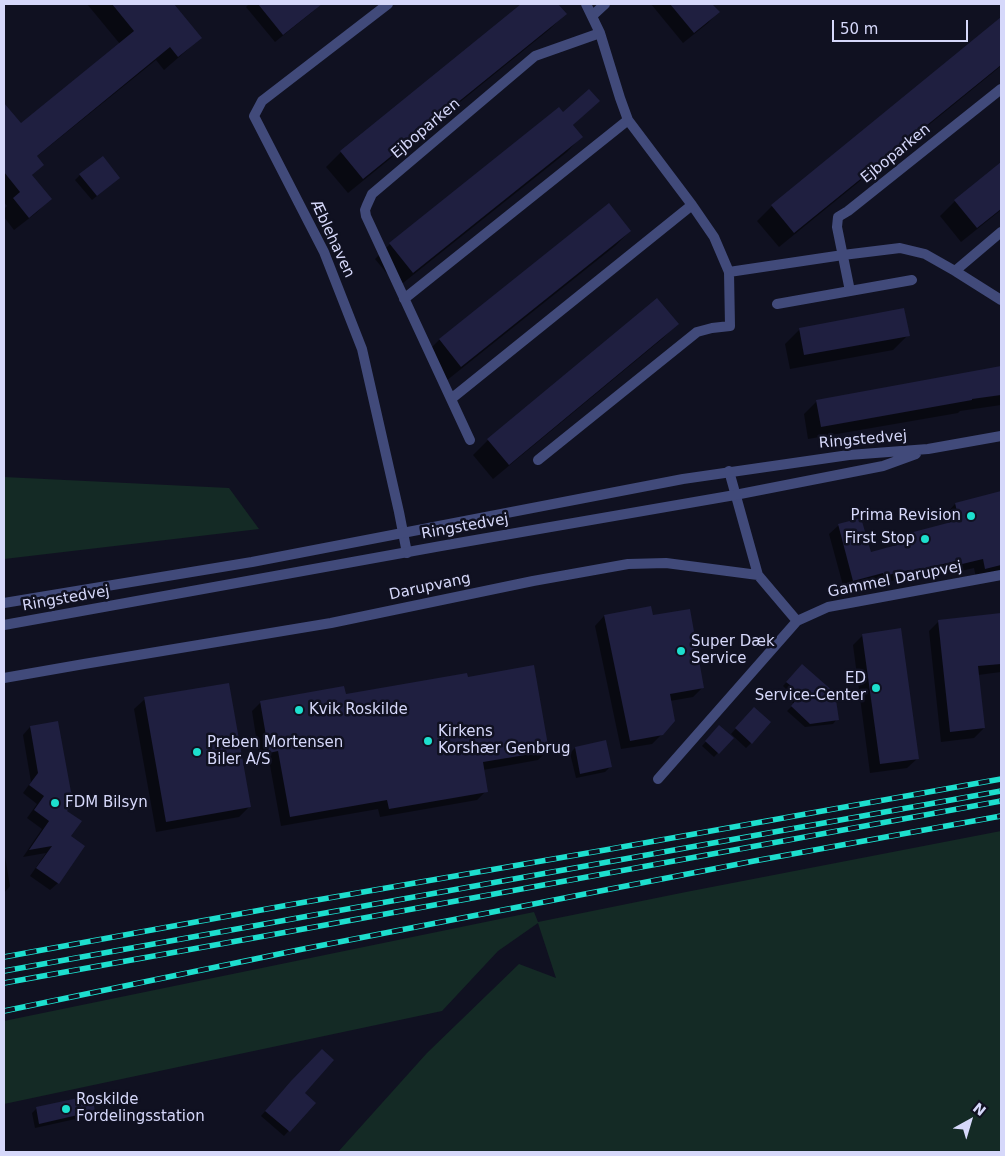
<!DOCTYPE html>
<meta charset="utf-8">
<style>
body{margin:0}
#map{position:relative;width:1005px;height:1156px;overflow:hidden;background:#101121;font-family:"DejaVu Sans",sans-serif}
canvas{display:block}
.frame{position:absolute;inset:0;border:5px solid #d6d8fa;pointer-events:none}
.north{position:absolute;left:945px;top:1096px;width:50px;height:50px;-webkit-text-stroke:4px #101121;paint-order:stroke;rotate:39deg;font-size:14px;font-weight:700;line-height:20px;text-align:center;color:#d6d8fa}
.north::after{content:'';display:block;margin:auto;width:18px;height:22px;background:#d6d8fa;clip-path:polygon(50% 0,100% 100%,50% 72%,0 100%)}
.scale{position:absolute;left:832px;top:20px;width:136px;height:22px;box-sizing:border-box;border:2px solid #d6d8fa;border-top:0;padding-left:6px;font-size:15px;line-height:18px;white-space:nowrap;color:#d6d8fa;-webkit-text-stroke:4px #101121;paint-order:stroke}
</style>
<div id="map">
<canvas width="1005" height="1156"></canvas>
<div class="frame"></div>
<div class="north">N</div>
<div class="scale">50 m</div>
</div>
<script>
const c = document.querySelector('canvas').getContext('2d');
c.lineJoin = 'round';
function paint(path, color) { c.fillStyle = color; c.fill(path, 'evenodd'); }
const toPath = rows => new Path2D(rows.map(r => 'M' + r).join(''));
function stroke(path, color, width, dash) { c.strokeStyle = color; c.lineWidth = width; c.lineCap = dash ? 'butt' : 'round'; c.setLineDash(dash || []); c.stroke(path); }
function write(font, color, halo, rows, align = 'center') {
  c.font = font + ' "DejaVu Sans",sans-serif'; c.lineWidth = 5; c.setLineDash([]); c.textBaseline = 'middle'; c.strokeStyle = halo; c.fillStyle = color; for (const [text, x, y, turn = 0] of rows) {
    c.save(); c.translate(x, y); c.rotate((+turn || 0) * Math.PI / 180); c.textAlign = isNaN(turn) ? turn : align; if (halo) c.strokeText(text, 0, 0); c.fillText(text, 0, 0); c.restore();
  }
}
const green = toPath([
 [4,477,229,488,259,529,4,559],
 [1001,831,1001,1152,338,1152,427,1053,519,964,556,978,538,923,498,951,442,1011,4,1104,4,1021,534,912,538,922,686,892]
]);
const shadow = toPath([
 [87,4,159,4,170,17,200,37,186,51,164,70,156,60,36,157,42,165,31,176,50,199,36,213,14,230,4,217,4,209,7,206,4,202,4,105,20,125,120,44],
 [249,4,317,4,319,5,311,13,275,42,246,7],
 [523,4,556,4,565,14,550,29,348,193,326,167,341,152],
 [651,4,711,4,718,12,708,23,683,43],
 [1001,19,1001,66,779,247,757,221,772,206],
 [598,101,572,126,581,137,567,152,398,287,375,259,390,244,558,109,563,114],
 [1001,164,1001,210,961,242,940,216,955,201],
 [80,175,114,182,92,200,75,180],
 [630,231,615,246,446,381,425,354,440,339],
 [677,324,662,339,493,479,473,455,488,440],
 [800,329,908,335,893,350,790,369,785,344],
 [1001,368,1001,405,960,411,958,413,808,439,804,414,817,401],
 [1001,492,1001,571,976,578,974,568,948,574,947,569,901,581,899,579,875,585,874,581,844,589,829,534,839,525,870,553,894,547,893,546,903,536,949,524,946,514,955,504],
 [650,608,652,616,702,688,693,697,670,701,662,734,652,744,621,749,595,626,604,616],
 [1001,614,1001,672,978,675,984,728,974,738,941,742,929,631,939,621],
 [863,635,918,758,907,768,870,773,853,645],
 [798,670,837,719,833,724,805,727,787,711,794,704,788,698,791,694,783,686],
 [345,696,548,750,538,760,483,770,486,791,477,800,380,817,378,809,281,826,269,760,260,762,252,711,261,702],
 [145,699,249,807,239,817,156,832,134,709],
 [749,714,751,743,746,748,731,734],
 [30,727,65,812,70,836,58,883,50,890,30,876,46,853,23,857,42,829,27,818,37,804,23,793,31,782,23,735],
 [719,727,732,738,714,757,702,746],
 [575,748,610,767,605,772,576,778,570,753],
 [4,851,10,886,4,893],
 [286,1087,303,1094,314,1103,284,1136,261,1116],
 [37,1108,94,1111,89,1116,35,1128,32,1113]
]);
const building = toPath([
 [112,4,174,4,202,38,178,57,170,47,37,156,44,165,32,175,52,199,29,218,13,198,20,192,4,172,4,103,21,123,134,31],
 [258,4,322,4,283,35],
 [521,4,558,4,567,14,363,179,340,151],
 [670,4,712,4,720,12,694,33],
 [1001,17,1001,65,794,233,771,205],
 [589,89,600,101,573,125,583,137,413,273,389,243,559,107,563,112],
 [103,156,120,178,97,196,79,174],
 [1001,162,1001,209,977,228,954,200],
 [609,203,631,231,461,367,439,339],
 [657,298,679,324,509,465,487,439],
 [904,308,910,336,804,355,799,328],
 [1001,366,1001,395,972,399,972,400,821,427,816,400],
 [1001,491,1001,565,985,569,983,559,958,565,956,561,910,572,909,570,884,576,883,573,853,581,838,524,861,518,871,552,904,543,902,535,959,520,955,503],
 [651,606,653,615,690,609,704,688,670,694,675,721,663,735,630,741,604,615],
 [1001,613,1001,664,978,666,985,728,950,732,938,620],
 [901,628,919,759,880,764,862,634],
 [802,664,835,693,839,720,810,724,791,706,797,699,791,693,795,689,786,682],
 [534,665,549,751,483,762,488,792,389,809,387,800,290,817,278,751,269,753,260,701,344,686,346,694,467,673,468,677],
 [229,683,251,807,166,822,144,697],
 [754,707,771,722,752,744,735,728],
 [58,721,71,792,77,797,67,811,82,821,71,836,85,846,59,884,36,868,52,846,29,850,49,821,34,810,44,796,29,785,38,773,30,726],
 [719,725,734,738,719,754,705,741],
 [606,740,612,767,580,774,575,747],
 [322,1049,334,1060,305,1093,316,1103,290,1132,265,1111,291,1081],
 [92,1095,95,1111,39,1124,36,1107]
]);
const minor = toPath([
 [388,4,262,101,254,116,324,252,362,349,399,512,407,553],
 [586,4,600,33,620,98,628,120,692,205,714,237,729,272,843,255,900,248,925,254,955,271,1001,300],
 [592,16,605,4],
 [955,271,1001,232],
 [850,291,837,227,838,217,848,211,1001,89],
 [404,299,628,120],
 [777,304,912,280],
 [451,399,692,205],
 [470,440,366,216,365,210,367,205,372,194,535,56,600,33],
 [538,460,697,332,712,328,730,326,729,272],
 [758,575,797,621],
 [4,678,84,664,331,623,533,581,628,564,666,563,758,575,729,471],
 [658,779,797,621,828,607,1001,575]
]);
const tertiary = toPath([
 [4,603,252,562,683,479,849,455,928,449,1001,436],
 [4,625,441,546,735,495,883,466,916,454]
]);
const rail = toPath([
 [4,957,294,904,605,850,1001,779],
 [4,971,1001,791],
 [4,983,298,930,1001,801],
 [4,1011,303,949,754,861,1001,816]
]);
const markers = [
 [971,516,5,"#1ddfce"],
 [925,539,5,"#1ddfce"],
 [681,651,5,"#1ddfce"],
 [876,688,5,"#1ddfce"],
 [299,710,5,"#1ddfce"],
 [428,741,5,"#1ddfce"],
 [197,752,5,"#1ddfce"],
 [55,803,5,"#1ddfce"],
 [66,1109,5,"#1ddfce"]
];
const streetNames = [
 ["Ejboparken",426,129,-40],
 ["Ejboparken",896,154,-39],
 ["Æblehaven",332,239,65],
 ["Ringstedvej",863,440,-5],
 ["Ringstedvej",465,527,-10],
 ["Gammel Darupvej",895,580,-11],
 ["Darupvang",430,587,-12],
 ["Ringstedvej",66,599,-10]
];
const poiNames = [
 ["Prima Revision",961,516,"right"],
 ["First Stop",915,539,"right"],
 ["Super Dæk",691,642],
 ["Service",691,659],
 ["ED",866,679,"right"],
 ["Service-Center",866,696,"right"],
 ["Kvik Roskilde",309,710],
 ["Kirkens",438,732],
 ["Korshær Genbrug",438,749],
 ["Preben Mortensen",207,743],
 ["Biler A/S",207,760],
 ["FDM Bilsyn",65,803],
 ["Roskilde",76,1100],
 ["Fordelingsstation",76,1117]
];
paint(green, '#142a25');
paint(shadow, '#0007');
paint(building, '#1f1f40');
stroke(minor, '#414a7a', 10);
stroke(tertiary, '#414a7a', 10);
stroke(rail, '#1ddfce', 5.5);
stroke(rail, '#101121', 4, [11]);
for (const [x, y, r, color] of markers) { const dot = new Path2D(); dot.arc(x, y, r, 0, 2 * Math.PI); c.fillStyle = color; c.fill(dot); stroke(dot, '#101121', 2); }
write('15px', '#d6d8fa', '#101121', streetNames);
write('15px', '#d6d8fa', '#101121', poiNames, 'left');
</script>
